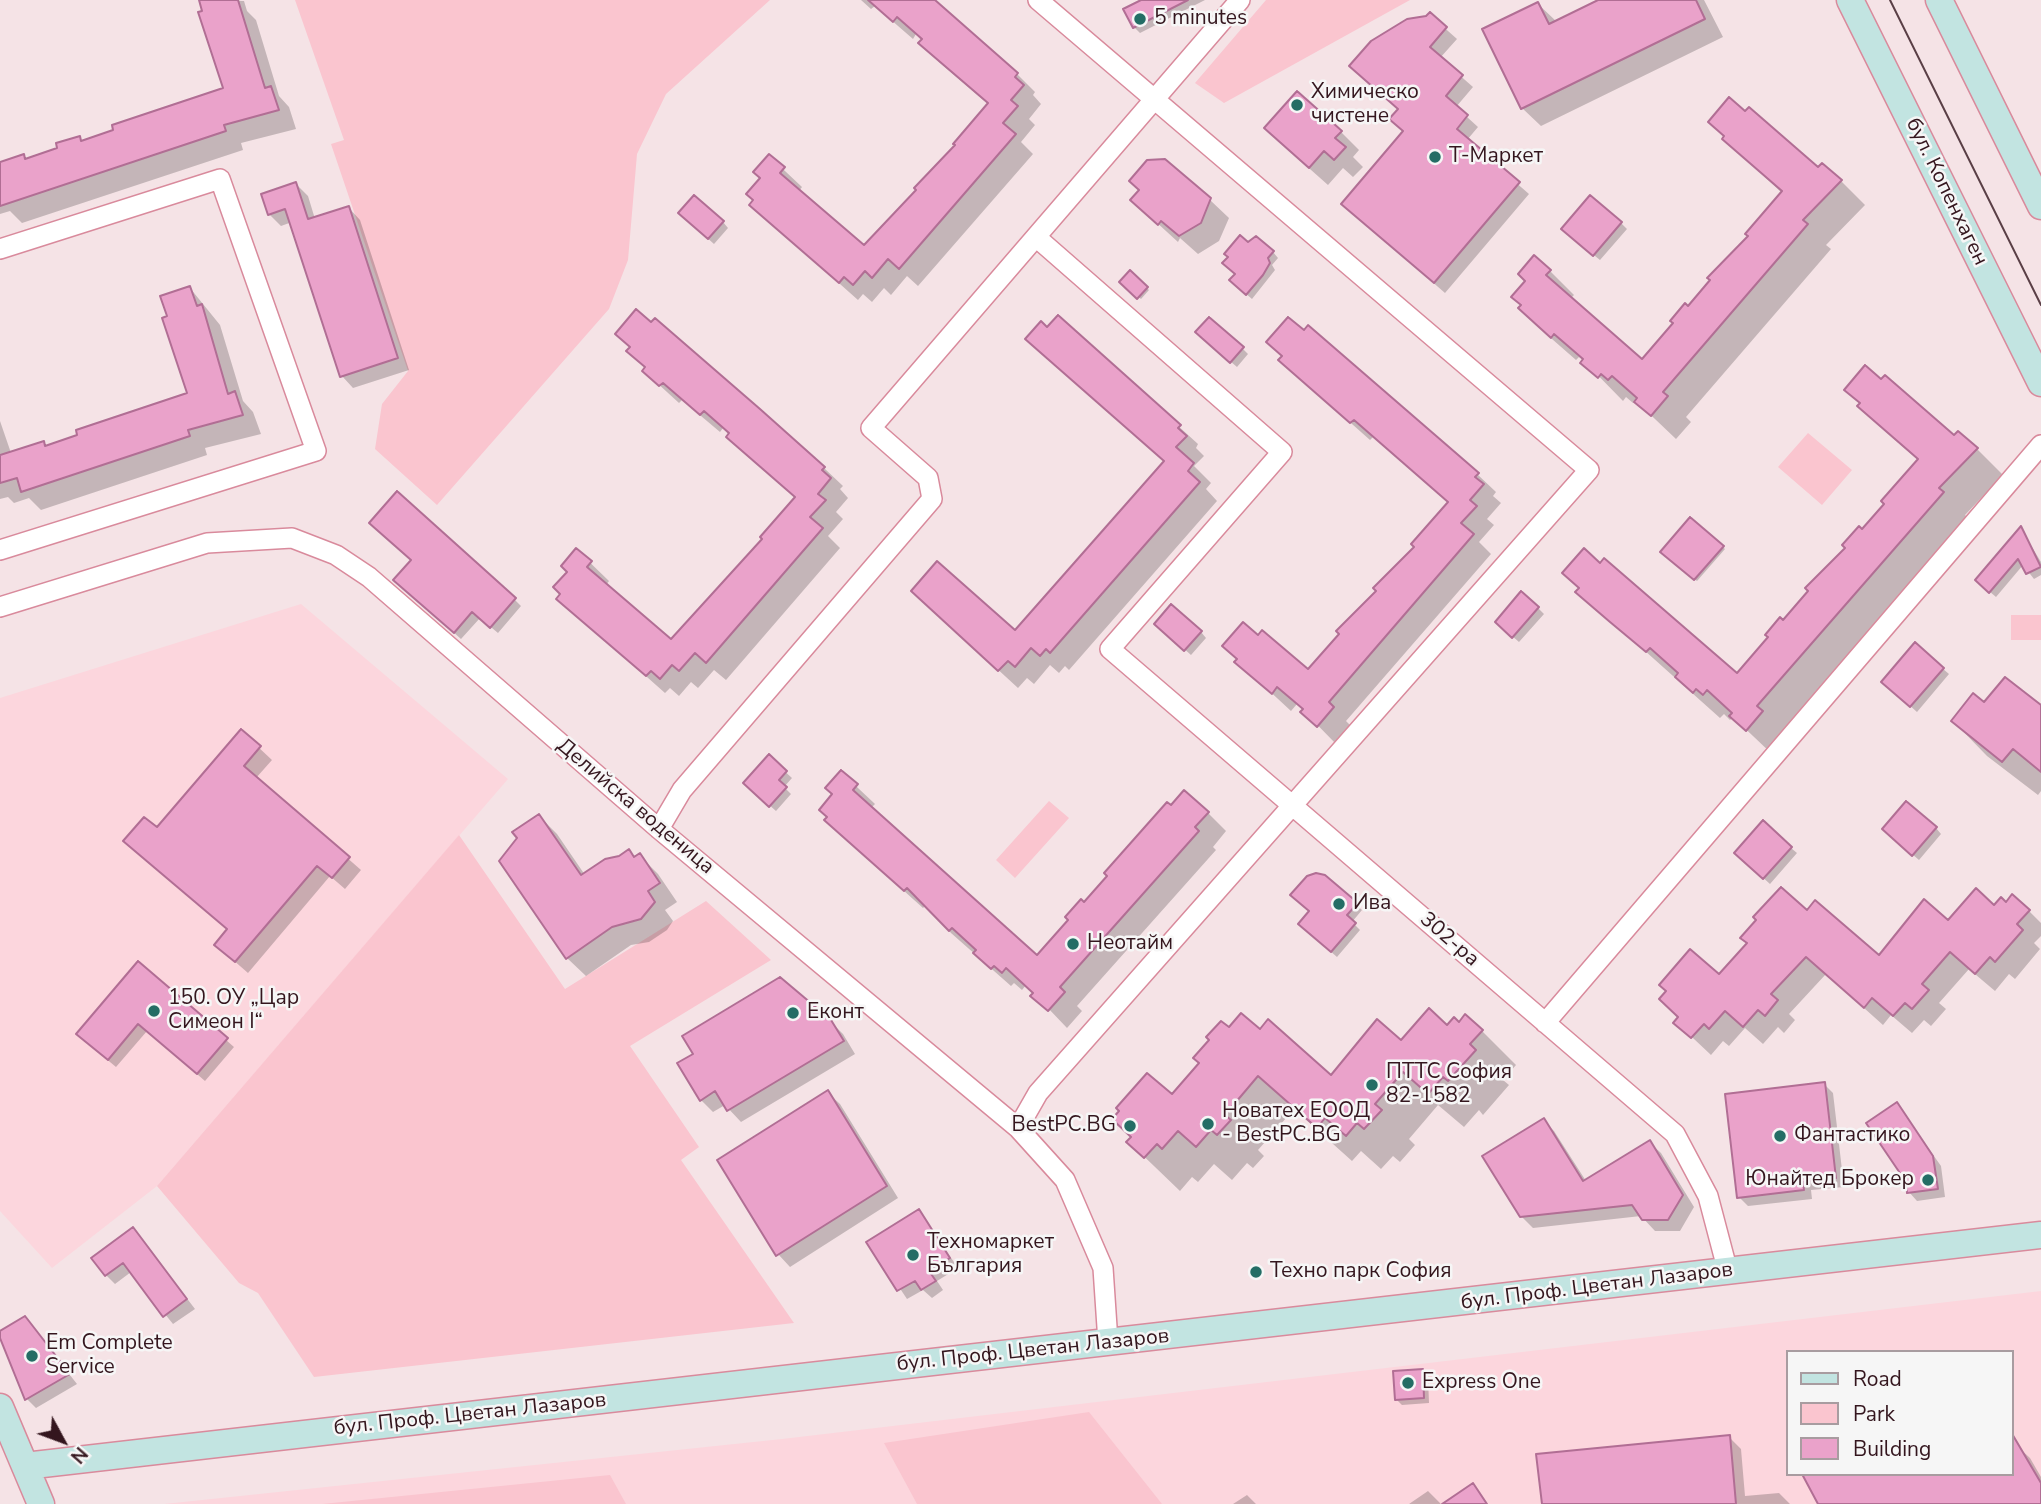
<!DOCTYPE html>
<meta charset="utf-8">
<style>
body{margin:0}
#map{position:relative;width:2041px;height:1504px;overflow:hidden;background:#f5e3e6;font-family:"Nunito Sans",sans-serif}
canvas{display:block}
.legend{position:absolute;left:1786px;top:1350px;width:228px;height:126px;box-sizing:border-box;background:#f6f6f6;border:2px solid #a89ca0;margin:0;padding:9px 12px;list-style:none;font-size:21px;color:#34161e}
.legend li{display:flex;align-items:center;gap:14px;height:35px}
.legend b{width:35px;border:2px solid #a89ca0}
.north{position:absolute;left:28px;top:1406px;width:70px;height:70px;-webkit-text-stroke:5px #f6f6f6;paint-order:stroke;rotate:131deg;font-size:19px;font-weight:700;line-height:28px;text-align:center;color:#34161e}
.north::after{content:'';display:block;margin:auto;width:24px;height:32px;background:#34161e;clip-path:polygon(50% 0,100% 100%,50% 72%,0 100%)}
</style>
<div id="map">
<canvas width="2041" height="1504"></canvas>
<ul class="legend">
<li><b style="height:9px;background:#c2e4e1"></b>Road</li>
<li><b style="height:19px;background:#fac5cf"></b>Park</li>
<li><b style="height:19px;background:#eaa2ca"></b>Building</li>
</ul>
<div class="north">N</div>
</div>
<script>
const c = document.querySelector('canvas').getContext('2d');
c.lineJoin = 'round';
function paint(path, color) { c.fillStyle = color; c.fill(path, 'evenodd'); }
const toPath = rows => new Path2D(rows.map(r => 'M' + r).join(''));
function stroke(path, color, width, dash) { c.strokeStyle = color; c.lineWidth = width; c.lineCap = dash ? 'butt' : 'round'; c.setLineDash(dash || []); c.stroke(path); }
function write(font, color, halo, rows, align = 'center') {
  c.font = font + ' "Nunito Sans",sans-serif'; c.lineWidth = 5; c.setLineDash([]); c.textBaseline = 'middle'; c.strokeStyle = halo; c.fillStyle = color; for (const [text, x, y, turn = 0] of rows) {
    c.save(); c.translate(x, y); c.rotate((+turn || 0) * Math.PI / 180); c.textAlign = isNaN(turn) ? turn : align; if (halo) c.strokeText(text, 0, 0); c.fillText(text, 0, 0); c.restore();
  }
}
const built = toPath([
 [301,604,508,779,157,1186,52,1268,0,1211,0,698],
 [2041,1291,2041,1504,164,1504,782,1439],
 [1787,1352,2011,1352,2011,1474,1787,1474]
]);
const green = toPath([
 [295,0,770,0,666,94,637,154,628,260,609,309,437,505,375,449,382,404,408,371,331,144,344,140],
 [1266,0,1410,0,1224,103,1195,83],
 [1808,433,1852,470,1822,505,1778,467],
 [2011,615,2041,615,2041,640,2011,640],
 [1049,801,1069,818,1015,878,996,860],
 [459,835,565,989,706,901,771,960,630,1046,699,1147,681,1160,794,1323,314,1377,258,1293,239,1283,157,1186],
 [1089,1412,1162,1504,917,1504,884,1443],
 [610,1475,626,1504,322,1504]
]);
const shadow = toPath([
 [201,0,244,1,247,11,256,20,279,96,289,107,296,129,241,143,243,150,22,223,10,211,0,214,0,164,23,156,27,160,60,149,79,138,83,142,225,89],
 [861,0,932,0,1017,74,1035,92,1033,95,1041,104,1029,119,1035,125,1021,142,1033,154,918,286,907,276,891,295,884,288,872,302,863,294,858,300,751,205,769,156,802,187,799,191,864,248,957,146,989,105,939,62,916,34,913,39,875,6,871,9],
 [1145,0,1205,0,1140,33,1134,27],
 [1602,0,1704,0,1723,37,1541,126,1522,108,1538,4,1557,22],
 [1430,15,1457,39,1440,58,1473,87,1456,107,1478,127,1467,140,1529,194,1445,293,1343,204,1405,132,1400,109],
 [1341,132,1359,150,1353,157,1363,167,1353,177,1343,168,1328,185,1284,146],
 [1724,139,1818,170,1841,181,1865,205,1826,245,1831,249,1686,417,1691,422,1676,439,1635,400,1633,403,1626,397,1623,401,1584,361,1579,357,1576,360,1544,332,1520,308,1522,305,1514,296,1550,271,1574,295,1570,299,1642,361,1750,236,1782,193],
 [296,184,308,196,315,219,349,208,360,220,409,370,353,388,342,376,292,222,281,226,269,214],
 [1132,200,1210,200,1229,218,1219,241,1198,254,1180,238,1178,242],
 [686,219,723,222,728,228,714,244],
 [1621,223,1627,229,1600,260,1569,235],
 [1248,244,1273,252,1278,258,1272,265,1275,270,1252,299,1237,286,1237,275],
 [1130,273,1149,290,1141,299,1121,282],
 [190,288,220,325,243,401,253,412,261,434,205,448,207,455,41,510,29,498,14,503,8,497,0,499,0,421,11,453,43,443,47,447,189,394,169,317],
 [1058,317,1198,444,1196,448,1204,456,1194,466,1211,483,1206,489,1217,501,1069,670,1065,666,1059,673,1050,665,1034,684,1027,678,1018,688,932,609,1016,633,1166,462,1047,329],
 [655,321,824,468,843,486,840,489,848,498,836,512,843,519,828,536,840,548,726,680,714,670,698,688,691,682,679,696,670,688,665,693,558,598,577,550,609,581,606,585,671,642,764,539,796,498,746,455,723,428,720,432,682,400,679,403,644,371,646,368,629,351],
 [1203,338,1242,348,1248,354,1237,367],
 [1280,360,1477,474,1496,492,1493,496,1501,503,1487,519,1494,525,1479,542,1491,554,1346,721,1351,726,1336,744,1297,704,1291,711,1237,661,1308,672,1416,547,1449,503,1373,437,1370,440],
 [1846,389,1977,449,2003,475,1965,515,1969,519,1773,755,1733,717,1730,720,1724,714,1720,718,1578,591,1737,675,1886,504,1918,460,1886,432],
 [1690,519,1725,549,1697,581,1663,552],
 [2021,529,2041,562,2041,575,2034,579,2023,565,1996,597,1983,586],
 [403,587,514,599,521,606,498,633,480,618,461,639],
 [1538,608,1544,614,1519,642,1503,628],
 [1162,629,1201,632,1206,638,1191,655],
 [1915,645,1949,674,1917,712,1889,687],
 [2041,703,2041,791,2038,795,1987,756,1953,721,1985,705,2039,706],
 [241,731,272,760,256,778,361,870,345,889,330,876,248,973,216,945,228,930,157,829],
 [769,757,792,778,784,787,791,794,776,811,751,789],
 [841,772,875,804,871,808,1038,957,1084,904,1208,813,1226,831,1213,847,1216,850,1077,1006,1082,1011,1067,1028,1026,985,1022,990,1014,983,1011,986,951,933,926,905,923,908,845,838,834,795],
 [539,816,557,834,585,875,629,851,636,858,639,855,658,874,677,902,665,910,673,921,667,930,649,942,631,945,586,976,567,958],
 [1936,828,1941,834,1919,860,1890,835],
 [1791,848,1797,853,1770,884,1736,853],
 [1324,877,1362,910,1352,922,1360,930,1337,957,1306,930],
 [2006,904,2029,911,2041,923,2041,936,2034,943,2040,949,2015,979,2009,974,1995,991,1969,969,1939,1003,1946,1009,1931,1026,1924,1020,1912,1033,1891,1015,1883,1025,1826,974,1789,1014,1795,1020,1784,1033,1778,1027,1763,1044,1745,1028,1729,1046,1723,1041,1711,1055,1676,1022,1719,977,1807,912,1879,957,1948,923],
 [139,964,234,1047,205,1081,147,1031,116,1067,86,1042],
 [830,1021,843,1034,855,1054,741,1122,725,1105,713,1112,701,1100,679,1064],
 [1221,1023,1229,1030,1260,1032,1332,1077,1401,1043,1459,1024,1482,1031,1516,1065,1503,1080,1509,1085,1483,1115,1479,1110,1464,1127,1438,1105,1409,1139,1415,1145,1400,1162,1393,1156,1381,1169,1361,1151,1352,1161,1294,1109,1258,1150,1264,1156,1253,1168,1247,1163,1232,1180,1214,1164,1198,1182,1192,1177,1180,1191,1129,1142,1201,1063,1195,1058],
 [1824,1084,1833,1093,1844,1187,1811,1190,1812,1199,1748,1206,1739,1197],
 [827,1092,840,1104,898,1198,790,1267,778,1254],
 [1897,1104,1941,1166,1945,1197,1917,1201,1909,1192],
 [1543,1120,1554,1131,1586,1181,1649,1142,1661,1153,1694,1207,1680,1231,1655,1231,1641,1216,1533,1228,1521,1216],
 [919,1211,958,1268,937,1281,943,1290,932,1298,923,1290,907,1299,869,1242],
 [141,1238,195,1309,173,1324,131,1272,115,1284,106,1275],
 [25,1318,77,1384,36,1408,27,1399,0,1333],
 [1422,1371,1428,1377,1429,1403,1402,1405,1396,1399],
 [1729,1437,1741,1449,1745,1496,1779,1493,1790,1504,1543,1504],
 [2017,1446,2030,1458,2041,1477,2041,1504,1820,1504,2011,1474],
 [1428,1491,1441,1504,1409,1504],
 [1247,1495,1256,1504,1233,1504]
]);
const building = toPath([
 [199,0,238,0,265,88,271,86,279,110,224,125,226,131,0,206,0,162,24,154,25,159,57,148,56,143,80,136,81,141,113,130,112,125,223,88,198,12,202,11,199,0],
 [868,0,935,0,1018,73,1015,77,1024,85,1011,100,1018,106,1003,123,1016,134,899,269,888,259,872,278,865,271,853,285,844,277,839,283,749,205,753,200,746,194,760,178,753,172,769,154,785,167,780,173,864,245,916,190,914,188,955,145,953,144,988,103,918,43,922,39,897,17,893,22,868,0],
 [1141,0,1188,0,1133,28,1123,9,1141,0],
 [1598,0,1696,0,1705,19,1521,109,1482,29,1538,2,1549,24,1598,0],
 [1430,12,1447,27,1430,47,1463,75,1446,96,1468,115,1457,129,1520,182,1434,283,1341,204,1403,131,1389,119,1398,109,1349,66,1371,41,1407,19,1426,16,1430,12],
 [1297,91,1342,131,1335,138,1346,147,1334,160,1324,151,1309,168,1264,128,1297,91],
 [1729,97,1745,111,1749,107,1818,167,1822,163,1842,180,1803,220,1808,224,1663,392,1668,396,1651,416,1634,402,1637,398,1612,376,1608,380,1601,374,1598,378,1580,363,1583,359,1554,334,1551,338,1518,308,1521,305,1511,297,1525,281,1518,274,1534,255,1551,270,1546,275,1642,359,1673,323,1670,321,1685,303,1688,306,1710,280,1707,278,1748,236,1745,234,1782,191,1722,139,1724,136,1708,122,1729,97],
 [1165,159,1211,198,1201,223,1179,236,1161,221,1158,225,1130,200,1139,190,1129,181,1147,160,1165,159],
 [296,182,308,219,349,206,398,358,340,377,285,209,268,215,261,194,296,182],
 [694,195,724,221,708,239,678,213,694,195],
 [1590,195,1622,222,1593,256,1561,229,1590,195],
 [1240,235,1248,242,1256,236,1274,251,1268,258,1270,263,1263,275,1246,295,1229,280,1235,274,1222,263,1228,257,1224,254,1240,235],
 [1130,270,1148,287,1137,299,1119,282,1130,270],
 [190,286,197,306,202,304,228,394,235,391,243,415,188,430,190,436,21,492,17,478,0,483,0,455,44,441,45,446,77,435,76,430,187,393,162,318,167,316,160,296,190,286],
 [636,309,651,322,655,318,760,409,825,467,822,470,831,478,818,494,826,500,810,517,823,528,706,663,695,653,679,671,672,665,660,679,651,671,646,676,556,599,560,594,553,587,567,572,561,566,576,548,592,561,587,567,671,639,762,539,760,537,795,497,726,437,729,433,704,411,700,415,663,383,659,386,642,371,645,367,626,351,630,347,615,334,636,309],
 [1058,315,1181,425,1178,428,1187,436,1176,447,1194,463,1188,471,1200,482,1050,653,1046,649,1040,656,1031,648,1015,667,1008,661,998,671,911,591,937,561,1015,630,1164,461,1025,339,1041,321,1047,327,1058,315],
 [1209,317,1244,347,1230,363,1195,332,1209,317],
 [1288,317,1304,330,1308,325,1479,473,1475,477,1484,484,1470,500,1477,506,1461,523,1474,534,1329,702,1334,707,1317,727,1300,712,1303,709,1277,687,1272,694,1234,662,1237,659,1222,646,1243,622,1258,635,1262,630,1308,669,1339,634,1336,631,1376,591,1373,588,1414,547,1411,544,1448,502,1354,420,1350,423,1278,360,1282,356,1266,342,1288,317],
 [1865,365,1881,379,1885,375,1954,435,1958,431,1978,448,1939,488,1944,492,1757,706,1763,711,1746,731,1729,716,1732,713,1707,690,1703,695,1696,689,1693,693,1675,677,1678,673,1650,648,1646,652,1610,622,1575,592,1579,588,1562,573,1584,548,1600,563,1604,558,1737,673,1768,637,1765,635,1780,617,1783,620,1808,591,1805,588,1845,548,1842,545,1859,526,1862,529,1884,504,1881,501,1918,459,1857,406,1860,403,1844,390,1865,365],
 [397,491,516,598,490,628,472,612,454,633,393,580,411,560,369,523,397,491],
 [1690,517,1724,546,1694,580,1660,552,1690,517],
 [2021,526,2041,567,2026,574,2018,559,1989,593,1975,580,2021,526],
 [1521,591,1539,607,1512,638,1495,622,1521,591],
 [1171,604,1202,631,1184,651,1154,624,1171,604],
 [1915,642,1944,668,1910,707,1881,682,1915,642],
 [2005,677,2041,705,2041,772,2013,749,2002,762,1951,721,1973,693,1984,702,2005,677],
 [241,729,261,746,244,766,350,857,332,878,317,866,235,962,214,945,227,929,123,841,144,817,157,827,241,729],
 [769,754,787,771,779,780,787,787,769,807,743,783,769,754],
 [841,770,858,784,853,790,1037,955,1068,920,1065,917,1081,899,1084,902,1107,876,1104,873,1167,802,1171,805,1184,790,1209,812,1195,827,1199,831,1060,987,1065,992,1048,1011,1030,996,1033,993,1006,968,1002,973,994,966,991,969,973,953,976,950,952,928,949,931,907,888,904,891,824,820,827,817,819,810,832,794,825,788,841,770],
 [1906,801,1937,827,1912,856,1882,829,1906,801],
 [539,814,581,875,605,859,619,856,629,849,634,857,640,853,660,883,648,891,655,902,641,919,612,927,566,959,499,861,517,838,512,832,539,814],
 [1763,820,1792,847,1763,879,1734,853,1763,820],
 [1316,873,1325,875,1358,903,1347,915,1356,923,1331,952,1298,924,1309,911,1290,895,1307,876,1316,873],
 [1781,887,1807,910,1815,900,1879,955,1924,899,1948,920,1976,888,1994,905,2001,897,2006,902,2012,894,2030,910,2017,924,2023,930,1995,962,1990,957,1975,974,1950,952,1922,984,1929,990,1912,1009,1905,1003,1893,1016,1872,998,1864,1008,1806,957,1771,994,1778,1000,1765,1016,1758,1010,1743,1027,1725,1011,1709,1029,1704,1024,1691,1038,1673,1023,1678,1017,1659,999,1666,991,1659,985,1690,949,1719,974,1747,943,1740,938,1756,920,1753,917,1781,887],
 [138,961,228,1038,197,1074,138,1024,108,1060,76,1034,138,961],
 [780,977,831,1020,844,1041,727,1111,715,1091,700,1101,677,1063,693,1054,682,1036,780,977],
 [1429,1008,1447,1025,1454,1017,1459,1022,1465,1014,1483,1030,1470,1044,1476,1050,1448,1081,1443,1077,1428,1094,1403,1072,1375,1104,1382,1110,1364,1129,1357,1123,1346,1136,1325,1118,1317,1128,1258,1076,1225,1115,1231,1120,1217,1135,1211,1130,1196,1147,1178,1131,1162,1149,1157,1144,1144,1158,1126,1142,1131,1137,1112,1119,1119,1111,1116,1108,1147,1073,1172,1094,1199,1063,1193,1058,1209,1040,1206,1037,1221,1021,1229,1027,1241,1013,1260,1029,1268,1019,1331,1075,1377,1019,1401,1040,1429,1008],
 [1825,1082,1836,1178,1803,1182,1804,1190,1737,1198,1725,1094,1825,1082],
 [828,1090,887,1186,776,1256,717,1160,828,1090],
 [1897,1102,1933,1156,1938,1189,1907,1193,1906,1182,1866,1123,1897,1102],
 [1544,1118,1583,1181,1650,1140,1683,1195,1668,1220,1642,1220,1632,1205,1520,1217,1482,1156,1544,1118],
 [919,1209,950,1258,929,1271,936,1281,921,1290,915,1281,897,1291,866,1242,919,1209],
 [133,1227,187,1299,163,1317,123,1263,105,1276,91,1258,133,1227],
 [25,1316,70,1374,25,1400,0,1338,0,1331,25,1316],
 [1423,1369,1424,1398,1395,1400,1393,1371,1423,1369],
 [2011,1432,2041,1483,2041,1504,1818,1504,1802,1474,2011,1474,2011,1432],
 [1730,1435,1736,1504,1542,1504,1536,1454,1730,1435],
 [1473,1483,1487,1504,1442,1504,1473,1483]
]);
const minor = toPath([
 [1036,237,1282,452,1110,649,1675,1134,1708,1196,1728,1272],
 [0,249,220,179,316,451,0,550],
 [0,607,207,543,292,538,336,555,369,577,659,829,1018,1128,1065,1180,1103,1268,1108,1342],
 [659,829,682,790,932,499,928,478,871,428,1240,0],
 [1545,1023,2041,445],
 [1018,1128,1038,1093,1589,470,1038,0]
]);
const secondary = toPath([
 [1850,0,2041,383],
 [1939,0,2041,206],
 [0,1407,41,1504],
 [25,1466,2041,1235]
]);
const tram = toPath([
 [1890,0,2041,305]
]);
const markers = [
 [1140,19,7,"#246d65"],
 [1297,105,7,"#246d65"],
 [1435,157,7,"#246d65"],
 [1339,904,7,"#246d65"],
 [1073,944,7,"#246d65"],
 [154,1011,7,"#246d65"],
 [793,1013,7,"#246d65"],
 [1372,1085,7,"#246d65"],
 [1208,1124,7,"#246d65"],
 [1130,1126,7,"#246d65"],
 [1780,1136,7,"#246d65"],
 [1928,1180,7,"#246d65"],
 [913,1255,7,"#246d65"],
 [1256,1272,7,"#246d65"],
 [32,1356,7,"#246d65"],
 [1408,1383,7,"#246d65"]
];
const poiNames = [
 ["5 minutes",1154,19],
 ["Химическо",1311,93],
 ["чистене",1311,117],
 ["Т-Маркет",1449,157],
 ["Ива",1353,904],
 ["Неотайм",1087,944],
 ["150. ОУ „Цар",168,999],
 ["Симеон I“",168,1023],
 ["Еконт",807,1013],
 ["ПТТС София",1386,1073],
 ["82-1582",1386,1097],
 ["Новатех ЕООД",1222,1112],
 ["- BestPC.BG",1222,1136],
 ["BestPC.BG",1116,1126,"right"],
 ["Фантастико",1794,1136],
 ["Юнайтед Брокер",1914,1180,"right"],
 ["Техномаркет",927,1243],
 ["България",927,1267],
 ["Техно парк София",1270,1272],
 ["Em Complete",46,1344],
 ["Service",46,1368],
 ["Express One",1422,1383]
];
const streetNames = [
 ["бул. Копенхаген",1946,192,64],
 ["Делийска воденица",635,807,40],
 ["302-ра",1449,940,41],
 ["бул. Проф. Цветан Лазаров",1597,1287,-7],
 ["бул. Проф. Цветан Лазаров",1033,1351,-6],
 ["бул. Проф. Цветан Лазаров",470,1415,-6]
];
paint(built, '#fcd6dd');
paint(green, '#fac5cf');
paint(shadow, '#0003');
paint(building, '#eaa2ca');
stroke(building, '#b16e94', 2);
stroke(minor, '#d98a9c', 22);
stroke(secondary, '#d98a9c', 29);
stroke(minor, '#fff', 19);
stroke(secondary, '#c2e4e1', 26);
stroke(tram, '#5a3f46', 2);
for (const [x, y, r, color] of markers) { const dot = new Path2D(); dot.arc(x, y, r, 0, 2 * Math.PI); c.fillStyle = color; c.fill(dot); stroke(dot, '#f6f6f6', 2.5); }
write('21px', '#34161e', '#f6f6f6', poiNames, 'left');
write('21px', '#34161e', '#f6f6f6', streetNames);
</script>
